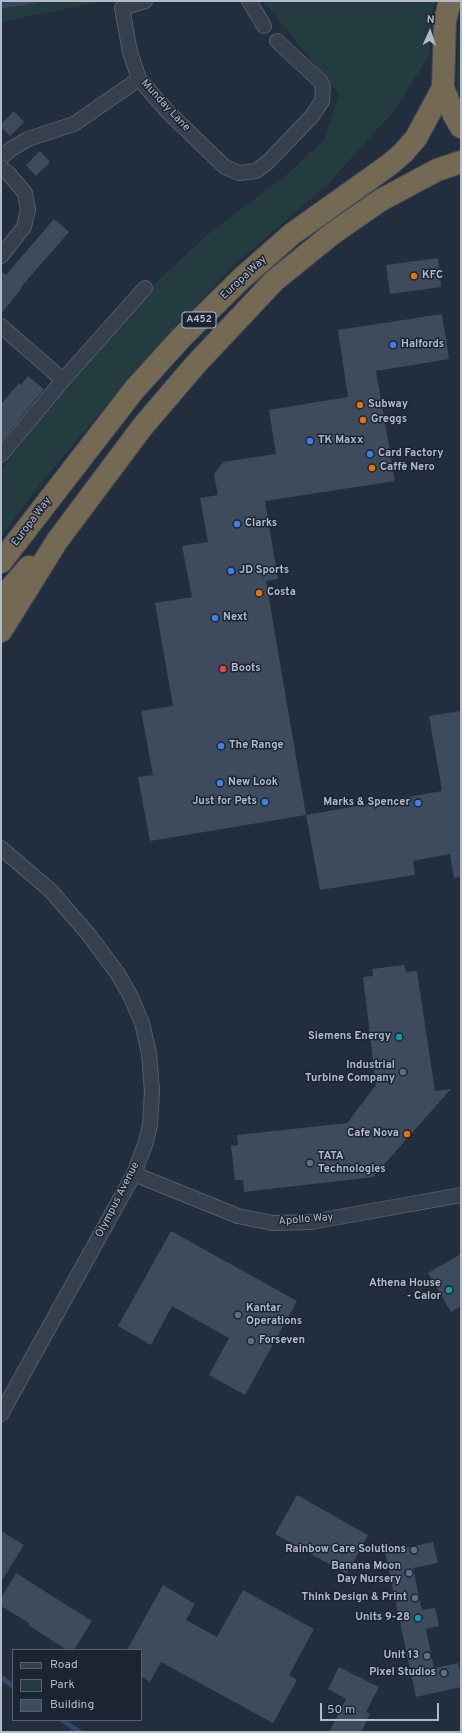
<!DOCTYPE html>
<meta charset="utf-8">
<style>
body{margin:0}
#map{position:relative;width:462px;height:1733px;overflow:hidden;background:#222d3e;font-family:Overpass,sans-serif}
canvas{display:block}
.frame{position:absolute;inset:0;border:2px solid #b2bac9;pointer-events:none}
.legend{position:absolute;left:12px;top:1649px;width:130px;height:72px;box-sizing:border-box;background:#1b2433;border:1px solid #57606f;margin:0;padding:5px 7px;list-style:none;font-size:12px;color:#b2bac9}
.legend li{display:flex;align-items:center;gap:8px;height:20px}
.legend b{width:20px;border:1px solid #57606f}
.north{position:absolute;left:410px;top:12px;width:40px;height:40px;-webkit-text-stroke:3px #1b2433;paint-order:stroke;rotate:3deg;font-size:11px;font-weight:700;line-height:16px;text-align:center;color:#b2bac9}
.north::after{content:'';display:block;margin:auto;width:14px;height:18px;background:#b2bac9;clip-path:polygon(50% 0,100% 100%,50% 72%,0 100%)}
.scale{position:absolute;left:320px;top:1703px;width:119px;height:18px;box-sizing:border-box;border:2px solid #b2bac9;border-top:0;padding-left:5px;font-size:12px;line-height:14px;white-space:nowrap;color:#b2bac9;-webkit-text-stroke:3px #1b2433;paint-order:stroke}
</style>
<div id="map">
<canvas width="462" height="1733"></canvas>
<div class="frame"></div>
<ul class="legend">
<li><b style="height:5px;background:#363f4e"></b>Road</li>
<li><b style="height:11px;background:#243b3f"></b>Park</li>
<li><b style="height:11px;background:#3e4b5d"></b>Building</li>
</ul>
<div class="north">N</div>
<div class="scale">50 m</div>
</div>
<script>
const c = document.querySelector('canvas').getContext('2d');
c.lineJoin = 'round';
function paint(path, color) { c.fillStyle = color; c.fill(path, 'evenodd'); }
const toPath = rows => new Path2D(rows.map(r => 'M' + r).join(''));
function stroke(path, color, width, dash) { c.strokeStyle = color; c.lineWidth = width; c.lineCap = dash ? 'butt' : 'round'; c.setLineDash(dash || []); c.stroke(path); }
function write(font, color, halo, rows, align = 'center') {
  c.font = font + ' Overpass,sans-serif'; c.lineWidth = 3; c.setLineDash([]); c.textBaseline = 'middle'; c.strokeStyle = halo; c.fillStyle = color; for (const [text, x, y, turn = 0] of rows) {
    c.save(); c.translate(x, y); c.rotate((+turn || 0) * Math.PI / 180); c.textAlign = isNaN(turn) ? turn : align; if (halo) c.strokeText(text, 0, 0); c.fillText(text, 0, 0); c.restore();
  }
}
const green = toPath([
 [1,1,105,1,1,22],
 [263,1,436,1,433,8,429,56,393,112,327,185,231,268,120,389,46,477,1,537,1,471,65,385,139,298,208,234,290,172,324,140,339,94],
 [461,28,461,105,457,91,459,33]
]);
const stream = toPath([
 [1,6,33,1],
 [1,1677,13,1686],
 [62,1720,80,1732]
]);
const building = toPath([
 [14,111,24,122,10,136,1,127,1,124],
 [40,151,50,162,36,176,26,165],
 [54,219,69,232,21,287,22,288,1,314,1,271,6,275],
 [438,258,441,287,390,294,386,265],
 [442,314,449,359,376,371,395,481,265,501,278,579,266,581,306,815,150,841,138,777,153,775,141,711,173,706,155,603,192,597,182,546,208,542,200,498,218,495,214,474,223,462,276,454,269,410,348,397,338,330],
 [28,376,44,389,1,442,1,404,19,383,21,385],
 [461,711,461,877,454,878,450,854,413,861,415,875,320,890,306,815,442,791,429,716],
 [404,965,406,972,417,971,435,1091,451,1089,373,1177,244,1192,243,1180,235,1180,231,1146,238,1145,237,1135,347,1123,376,1085,363,977,373,976,372,969],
 [171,1231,297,1301,245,1395,209,1375,229,1338,172,1306,151,1345,118,1326],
 [461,1254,461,1306,451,1312,428,1273],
 [297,1495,368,1535,347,1574,275,1534],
 [1,1531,24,1545,1,1582],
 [433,1542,438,1563,413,1568,422,1610,435,1608,439,1626,426,1629,434,1668,458,1663,461,1676,461,1687,416,1697,385,1552],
 [16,1573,92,1621,74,1650,67,1650,28,1625,29,1623,1,1606,1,1598],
 [163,1585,195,1604,186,1620,217,1637,243,1590,314,1629,289,1675,297,1680,273,1723,161,1662,150,1682,141,1676,141,1650,127,1650],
 [339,1667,379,1687,366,1712,370,1714,361,1732,329,1732,346,1699,328,1689]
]);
const street = toPath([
 [145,1,122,8,130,52,139,79,168,112,225,167,239,173,256,171,268,162,312,116,322,101,323,87,320,81,277,41],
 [249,1,264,26],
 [1,158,11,149,28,139,74,124,139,79],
 [1,168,8,173,25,193,28,210,24,227,1,256],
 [1,326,63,380],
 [1,455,63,380,145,288],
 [1,848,51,891,89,935,118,974,131,997,142,1023,149,1053,152,1091,150,1125,146,1142,134,1174,1,1414],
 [134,1174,238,1216,272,1223,311,1222,461,1195]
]);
const highway = toPath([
 [450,1,445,21,443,88,454,115,461,127],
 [1,562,134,390,181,338,242,278,292,234,389,165,403,153,416,138,443,88],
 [1,599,29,567],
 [1,631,57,541,143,426,196,364,274,281,332,234,381,200,437,170,461,162]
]);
const markers = [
 [414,276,4,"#e8710a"],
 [393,345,4,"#3f7fe0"],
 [360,405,4,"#e8710a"],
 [363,420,4,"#e8710a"],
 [310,441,4,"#3f7fe0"],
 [370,454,4,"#3f7fe0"],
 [372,468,4,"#e8710a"],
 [237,524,4,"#3f7fe0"],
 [231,571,4,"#3f7fe0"],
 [259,593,4,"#e8710a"],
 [215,618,4,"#3f7fe0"],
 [223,669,4,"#e0444e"],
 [221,746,4,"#3f7fe0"],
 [220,783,4,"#3f7fe0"],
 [265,802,4,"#3f7fe0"],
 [418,803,4,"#3f7fe0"],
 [399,1037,4,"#0f9aa8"],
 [403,1072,4,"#5c6f8a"],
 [407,1134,4,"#e8710a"],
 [310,1163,4,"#5c6f8a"],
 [449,1290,4,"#0f9aa8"],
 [238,1315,4,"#5c6f8a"],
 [251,1341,4,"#5c6f8a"],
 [414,1550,4,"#5c6f8a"],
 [409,1573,4,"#5c6f8a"],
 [415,1598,4,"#5c6f8a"],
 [418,1618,4,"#0f9aa8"],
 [427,1656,4,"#5c6f8a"],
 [444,1673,4,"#5c6f8a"]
];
const shields = [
 [199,320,34]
];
const shieldNames = [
 ["A452",199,320]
];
const streetNames = [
 ["Munday Lane",165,106,47],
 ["Europa Way",244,278,-43],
 ["Europa Way",32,522,-53],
 ["Olympus Avenue",118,1200,-63],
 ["Apollo Way",306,1220,-5]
];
const poiNames = [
 ["KFC",422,276],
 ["Halfords",401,345],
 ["Subway",368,405],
 ["Greggs",371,420],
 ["TK Maxx",318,441],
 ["Card Factory",378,454],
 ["Caffè Nero",380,468],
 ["Clarks",245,524],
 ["JD Sports",239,571],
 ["Costa",267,593],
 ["Next",223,618],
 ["Boots",231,669],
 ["The Range",229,746],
 ["New Look",228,783],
 ["Just for Pets",257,802,"right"],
 ["Marks & Spencer",410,803,"right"],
 ["Siemens Energy",391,1037,"right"],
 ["Industrial",395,1066,"right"],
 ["Turbine Company",395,1079,"right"],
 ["Cafe Nova",399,1134,"right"],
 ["TATA",318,1157],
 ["Technologies",318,1170],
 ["Athena House",441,1284,"right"],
 ["- Calor",441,1297,"right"],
 ["Kantar",246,1309],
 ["Operations",246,1322],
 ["Forseven",259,1341],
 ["Rainbow Care Solutions",406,1550,"right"],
 ["Banana Moon",401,1567,"right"],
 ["Day Nursery",401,1580,"right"],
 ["Think Design & Print",407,1598,"right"],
 ["Units 9-28",410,1618,"right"],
 ["Unit 13",419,1656,"right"],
 ["Pixel Studios",436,1673,"right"]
];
paint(green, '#243b3f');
stroke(stream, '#354766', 5);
paint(building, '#3e4b5d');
stroke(street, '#545d6c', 16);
stroke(highway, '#414a59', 24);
stroke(street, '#363f4e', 14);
stroke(highway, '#746953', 22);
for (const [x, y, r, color] of markers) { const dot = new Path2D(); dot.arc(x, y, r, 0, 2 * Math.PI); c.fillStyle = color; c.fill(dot); stroke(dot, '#1b2433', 1.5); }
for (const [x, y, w] of shields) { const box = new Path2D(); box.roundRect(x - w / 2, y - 8, w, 16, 3); c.fillStyle = '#1b2433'; c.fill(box); stroke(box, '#b2bac9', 1); }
write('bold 10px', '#b2bac9', null, shieldNames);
write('11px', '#b2bac9', '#1b2433', streetNames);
write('bold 11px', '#b2bac9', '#1b2433', poiNames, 'left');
</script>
